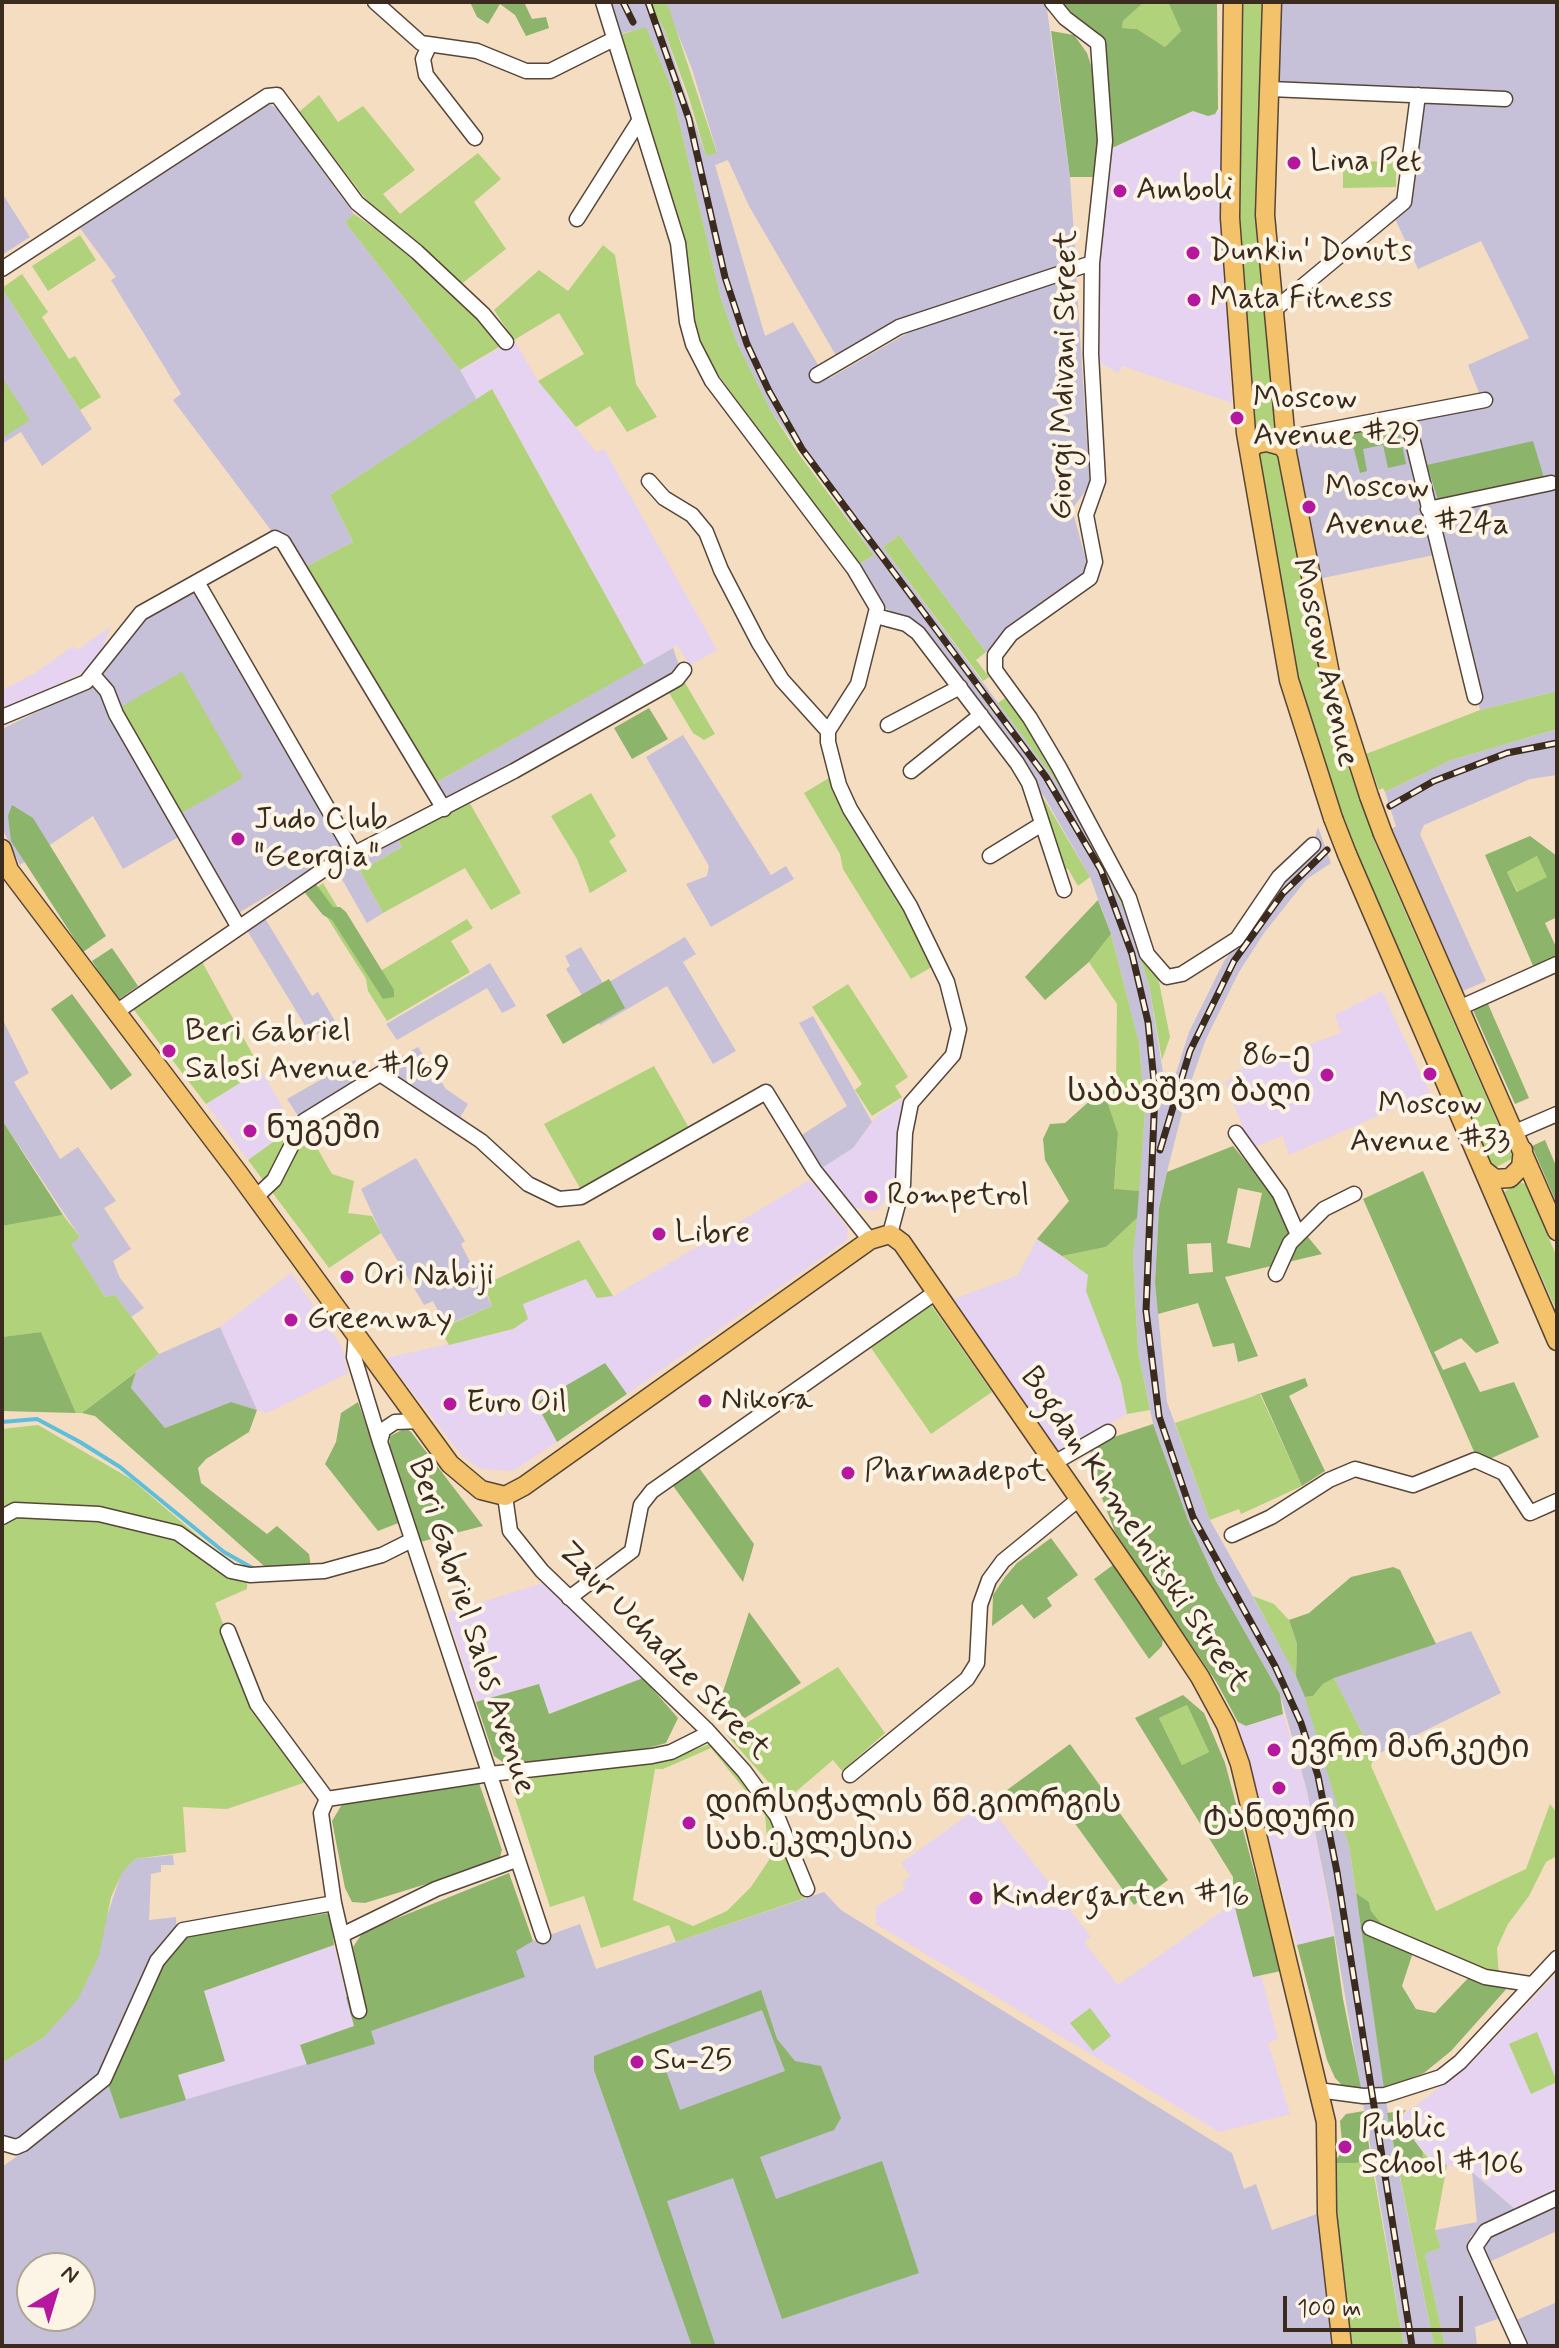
<!DOCTYPE html>
<meta charset="utf-8">
<style>
body{margin:0}
#map{position:relative;width:1559px;height:2348px;overflow:hidden;background:#f5ddc2;font-family:Mynerve,sans-serif}
canvas{display:block}
.frame{position:absolute;inset:0;border:4px solid #3b2a1e;pointer-events:none}
.north{position:absolute;left:16px;top:2252px;width:80px;height:80px;box-sizing:border-box;background:#fcf5e5;border:2px solid #afa495;border-radius:50%;rotate:38deg;font-size:22px;font-weight:700;line-height:32px;text-align:center;color:#3b2a1e}
.north::after{content:'';display:block;margin:auto;width:28px;height:36px;background:#b5179e;clip-path:polygon(50% 0,100% 100%,50% 72%,0 100%)}
.scale{position:absolute;left:1283px;top:2296px;width:180px;height:36px;box-sizing:border-box;border:4px solid #3b2a1e;border-top:0;padding-left:10px;font-size:24px;line-height:28px;white-space:nowrap;color:#3b2a1e;-webkit-text-stroke:6px #fcf5e5;paint-order:stroke}
</style>
<div id="map">
<canvas width="1559" height="2348"></canvas>
<div class="frame"></div>
<div class="north">N</div>
<div class="scale">100 m</div>
</div>
<script>
const ctx = document.querySelector('canvas').getContext('2d');
ctx.lineJoin = 'round';
function paint(path, color) {
  ctx.fillStyle = color;
  ctx.fill(path, 'evenodd');
}
function shape(rows) {
  const path = new Path2D();
  for (const r of rows) {
    path.moveTo(r[0], r[1]);
    for (let i = 2; i < r.length; i += 2) path.lineTo(r[i], r[i + 1]);
  }
  return path;
}
function stroke(path, color, width, dash) {
  ctx.strokeStyle = color;
  ctx.lineWidth = width;
  ctx.lineCap = dash ? 'butt' : 'round';
  ctx.setLineDash(dash || []);
  ctx.stroke(path);
}
function write(font, color, halo, rows, align = 'center') {
  ctx.font = font + ' Mynerve,"Noto Sans Georgian",sans-serif';
  ctx.lineWidth = 8;
  ctx.setLineDash([]);
  ctx.textBaseline = 'middle';
  ctx.strokeStyle = halo;
  ctx.fillStyle = color;
  for (const [text, x, y, turn = 0] of rows) {
    ctx.save();
    ctx.translate(x, y);
    ctx.rotate((+turn || 0) * Math.PI / 180);
    ctx.textAlign = isNaN(turn) ? turn : align;
    if (halo) ctx.strokeText(text, 0, 0);
    ctx.fillText(text, 0, 0);
    ctx.restore();
  }
}
paint(shape([
 [1222,108,1222,238,1232,403,1122,366,1118,373,1094,360,1099,236,1112,148,1194,111,1215,114],
 [514,340,538,381,596,452,604,449,717,650,690,665,677,645,644,665,493,390,477,400,460,370],
 [111,626,99,658,82,673,2,711,2,690,35,673,73,646,77,650],
 [1382,991,1430,1093,1289,1155,1283,1136,1251,1148,1225,1082,1234,1077,1232,1073,1341,1033,1335,1015],
 [261,1070,294,1127,248,1160,206,1104],
 [905,1097,899,1178,891,1195,875,1211,850,1207,820,1169,853,1148,878,1115],
 [810,1180,848,1228,847,1240,627,1394,604,1364,536,1403,557,1442,513,1471,481,1469,463,1457,386,1358,508,1331,513,1329,522,1304,586,1279,614,1296],
 [1037,1239,1089,1275,1121,1382,1127,1414,1057,1453,954,1299,1018,1275],
 [291,1273,342,1347,348,1373,267,1413,257,1410,220,1327],
 [543,1583,643,1678,548,1714,538,1684,476,1702,447,1613],
 [1283,1714,1307,1791,1334,1936,1297,1945,1238,1722,1247,1726],
 [986,1802,1091,1937,1084,1942,1118,1985,1235,1902,1246,1920,1278,2039,1268,2043,1290,2114,1219,2132,876,1924,876,1907,906,1888,902,1882,910,1876,901,1863],
 [334,1945,354,2027,300,2045,307,2065,186,2100,178,2075,225,2061,204,1991],
 [1557,1973,1557,2192,1516,2210,1472,2172,1432,2161,1402,2125,1401,2117,1471,2063]
]), '#e5d3f1');
paint(shape([
 [610,2,648,2,663,27,706,156,717,152,692,69,665,2,1046,2,1070,177,1076,264,902,321,838,359,749,206,728,160,715,165,765,336,793,322,824,375,830,378,911,331,1076,275,1090,485,1072,509,1089,571,990,653,986,652,899,535,883,547,1058,784,1090,836,1124,910,1149,985,1166,1091,1170,1092,1189,1032,1224,961,1314,840,1318,827,1331,863,1307,879,1264,933,1239,972,1206,1039,1187,1093,1167,1172,1159,1208,1155,1283,1167,1402,1210,1520,1290,1663,1313,1713,1349,1846,1391,2133,1434,2346,1404,2346,1331,1913,1307,1791,1280,1694,1216,1581,1188,1520,1153,1424,1138,1351,1133,1255,1145,1113,1139,1043,1111,934,1090,877,1045,798,912,623,885,608,858,565,874,555,771,411,737,343,721,299,671,87,646,28,619,34],
 [1278,2,1557,2,1557,691,1480,710,1444,553,1318,579,1291,447,1484,405,1468,365,1529,338,1481,241,1418,269,1388,203,1401,192,1413,97,1276,92],
 [269,104,278,109,354,214,345,222,460,370,477,400,330,495,353,542,305,567,273,533,173,400,181,394,111,280,116,277,80,228],
 [2,193,30,237,2,255],
 [2,288,92,429,42,466,21,432,2,444],
 [194,587,345,849,237,914,180,814,243,777,119,708,110,683,101,674,143,617],
 [673,648,681,671,446,802,435,783],
 [96,683,182,835,123,869,93,816,20,865,2,828,2,729],
 [1557,729,1557,775,1530,779,1424,825,1420,834,1486,981,1456,994,1388,831,1396,826,1385,792,1451,760],
 [683,735,771,875,786,866,794,879,711,927,686,884,707,876,709,866,646,757],
 [397,838,402,847,360,871,383,913,367,923,336,869],
 [263,915,312,996,318,992,336,1023,312,1037,245,927],
 [685,937,696,954,683,962,736,1051,713,1064,667,986,600,1025,566,969,570,966,565,956,581,947,604,985],
 [490,963,516,1006,502,1013,487,988,397,1040,386,1024],
 [813,1016,872,1122,853,1148,820,1169,800,1136,847,1106,799,1023],
 [2,1018,29,1073,14,1082,60,1159,78,1147,116,1201,104,1208,131,1249,113,1261,120,1278,144,1308,131,1317,115,1295,105,1297,70,1244,80,1237,2,1120],
 [418,1047,446,1089,468,1104,458,1121,379,1069],
 [355,1060,370,1075,300,1119,287,1099],
 [416,1158,465,1241,461,1244,492,1306,445,1326,433,1301,424,1305,381,1233,361,1189],
 [220,1327,257,1410,231,1402,165,1428,131,1388,136,1372,159,1354],
 [1471,1631,1501,1693,1374,1756,1334,1678],
 [173,1855,174,1865,161,1865,161,1872,151,1874,149,1920,176,1917,177,1941,120,2119,374,2044,370,2031,524,1977,515,1951,533,1941,580,1924,596,1969,824,1892,841,1910,1232,2153,1244,2189,1256,2184,1272,2230,1317,2214,1333,2346,2,2346,2,2167,35,2143,32,2128,17,2139,2,2138,2,2063,43,2038,105,1922,122,1871,135,1859],
 [32,2268,80,2268,80,2316,32,2316],
 [1472,2172,1516,2210,1483,2225,1471,2236,1470,2245,1503,2317,1475,2327,1477,2346,1445,2346,1425,2254,1441,2248,1435,2230,1477,2222],
 [1557,2203,1557,2231,1485,2264,1485,2237],
 [1557,2302,1557,2346,1523,2346,1512,2322]
]), '#c7c0d9');
paint(shape([
 [648,2,665,2,669,8,717,153,706,156,689,98,663,27],
 [1144,2,1168,2,1181,31,1165,47,1137,29,1122,28,1123,21],
 [1239,2,1264,2,1261,238,1275,428,1252,433,1238,269],
 [646,27,671,87,721,299,737,343,771,411,798,453,874,555,858,565,709,362,691,320,619,35],
 [319,95,338,122,363,106,415,170,383,194,400,214,478,153,501,179,474,202,506,249,460,285,409,235,371,206,299,112],
 [1396,161,1396,187,1343,188,1343,162],
 [354,214,414,255,475,314,499,347,460,370,345,222],
 [80,235,96,260,48,291,32,266],
 [603,245,615,255,636,384,657,417,627,432,610,406,576,427,538,381,584,354,559,313,514,340,494,310,539,270,568,291],
 [22,274,48,312,42,317,69,359,75,356,101,397,80,410,2,288],
 [2,377,30,420,2,438],
 [492,389,644,665,435,783,305,567,353,542,330,495],
 [1274,449,1279,455,1359,794,1375,843,1513,1158,1493,1169,1337,811,1296,679,1257,450],
 [899,535,986,652,976,660,989,677,983,681,883,547],
 [182,672,243,778,180,814,119,708],
 [684,681,715,734,704,740,693,733,668,691],
 [1557,691,1557,729,1451,760,1385,792,1383,788,1379,790,1366,754,1480,710],
 [1005,698,1016,705,1126,894,1150,965,1158,977,1170,1037,1162,1060,1149,985,1124,910,1090,836,1058,784,998,703],
 [1031,777,1090,877,1078,886,1068,869,1061,868],
 [829,778,835,796,908,911,935,965,911,979,843,869,840,854,804,793],
 [591,793,616,836,609,841,627,871,590,893,577,859,551,816],
 [468,800,521,893,491,910,465,868,383,913,360,871,402,847,397,838],
 [1537,856,1548,877,1518,892,1507,872],
 [323,883,377,973,467,919,473,928,451,941,470,972,387,1021,368,991,366,979,311,892],
 [1111,934,1139,1043,1145,1113,1139,1191,1114,1190,1118,1133,1103,1089,1116,1082,1117,1004,1089,962],
 [200,958,261,1070,206,1104,131,1006],
 [848,984,908,1077,895,1086,902,1097,872,1116,855,1090,862,1084,812,1007],
 [654,1066,689,1128,581,1190,544,1124],
 [294,1127,300,1143,313,1141,332,1174,354,1181,348,1213,372,1216,381,1233,329,1268,248,1160],
 [1520,1182,1525,1184,1557,1257,1557,1312,1504,1192],
 [63,1215,80,1237,71,1244,105,1297,115,1295,159,1354,82,1413,76,1413,41,1332,2,1337,2,1226],
 [1137,1218,1133,1255,1138,1351,1150,1410,1127,1414,1121,1382,1086,1291,1088,1275,1062,1256,1106,1247],
 [579,1240,613,1296,597,1298,586,1279,523,1304,528,1319,513,1329,449,1345,440,1329,492,1306,484,1285],
 [929,1302,992,1392,931,1434,869,1345],
 [1260,1394,1302,1486,1241,1514,1239,1509,1210,1520,1175,1423],
 [38,1425,131,1479,218,1553,248,1572,247,1589,215,1603,257,1712,306,1782,227,1809,183,1807,186,1852,135,1859,123,1871,111,1897,99,1956,78,1999,43,2038,2,2063,2,1429],
 [1253,1596,1274,1604,1289,1620,1297,1644,1296,1676],
 [838,1667,885,1733,842,1771,833,1760,785,1801,727,1735],
 [1334,1678,1374,1756,1371,1766,1436,1911,1526,1869,1550,1804,1557,1813,1557,1856,1546,1862,1529,1896,1508,1924,1497,1948,1499,1977,1398,1935,1381,1923,1371,1911,1369,1902,1356,1893,1349,1846,1305,1697,1313,1696,1323,1684],
 [1187,1705,1209,1752,1182,1765,1159,1718],
 [713,1743,774,1819,805,1898,676,1942,669,1925,601,1948,584,1896,550,1907,512,1789,523,1779,539,1774,660,1761],
 [711,1748,765,1815,769,1860,751,1887,727,1911,693,1926,633,1900,655,1769,663,1769],
 [1090,2008,1111,2036,1093,2051,1070,2023],
 [1537,2032,1557,2082,1531,2094,1509,2044],
 [1423,2152,1432,2161,1447,2165,1435,2230,1441,2248,1425,2254,1445,2346,1434,2346,1398,2166,1408,2172,1420,2169],
 [1370,2153,1404,2346,1351,2346,1344,2306,1333,2163,1356,2163]
]), '#b0d27a');
paint(shape([
 [470,2,524,2,532,19,546,17,549,28,526,36,515,15,500,4,488,24,477,17],
 [1060,2,1144,2,1123,21,1122,28,1137,29,1165,47,1181,31,1168,2,1217,2,1218,109,1215,114,1208,116,1193,111,1112,148,1102,41],
 [1051,31,1074,35,1087,53,1101,96,1100,146,1093,177,1070,177],
 [1398,425,1406,464,1388,468,1383,445,1363,449,1367,471,1360,473,1350,433],
 [1533,441,1545,481,1438,500,1427,465],
 [649,708,668,739,632,759,614,728],
 [12,805,33,818,106,936,83,952,11,841,8,816],
 [1530,836,1557,856,1557,917,1545,923,1557,949,1557,959,1534,968,1485,855],
 [1537,856,1547,877,1517,892,1507,872],
 [315,883,333,907,340,907,346,912,394,990,394,997,383,999,332,920,323,915,301,888],
 [1098,900,1111,934,1089,962,1045,1000,1025,977],
 [112,948,138,986,118,1000,92,961],
 [609,979,625,1008,563,1044,546,1015],
 [72,994,132,1075,111,1090,51,1009],
 [1488,1004,1529,1098,1515,1104,1473,1010],
 [1103,1089,1118,1133,1114,1189,1139,1191,1137,1218,1106,1247,1062,1256,1037,1239,1069,1201,1045,1160,1043,1139,1050,1124,1065,1123],
 [2,1120,63,1215,2,1226],
 [1545,1140,1557,1168,1557,1204,1532,1146],
 [1233,1146,1322,1254,1225,1277,1258,1356,1238,1362,1234,1343,1213,1347,1198,1303,1158,1314,1155,1283,1159,1208,1167,1172],
 [1238,1188,1262,1193,1250,1248,1227,1243],
 [1211,1243,1213,1272,1189,1274,1187,1244],
 [1423,1171,1499,1343,1476,1353,1461,1338,1434,1352,1443,1370,1465,1362,1480,1392,1514,1382,1539,1437,1485,1461,1476,1456,1363,1199],
 [41,1332,76,1413,2,1411,2,1337],
 [605,1363,627,1394,557,1442,536,1403],
 [136,1372,131,1388,165,1428,231,1402,257,1410,249,1432,206,1459,198,1468,201,1483,267,1534,277,1526,309,1554,311,1567,298,1571,264,1566,95,1416,82,1413],
 [1305,1378,1308,1386,1289,1396,1325,1471,1302,1486,1261,1394,1253,1396],
 [358,1402,401,1522,378,1531,325,1464,336,1442,341,1413],
 [1153,1424,1188,1520,1216,1581,1280,1694,1283,1714,1246,1726,1238,1722,1217,1683,1115,1532,1087,1459,1096,1443],
 [406,1428,411,1432,483,1526,420,1542,389,1449,390,1436],
 [697,1465,754,1544,743,1582,671,1483],
 [1051,1538,1078,1575,1047,1598,1052,1606,1034,1619,1022,1604,992,1626,993,1595,1005,1577,1017,1563],
 [1113,1565,1163,1638,1162,1646,1149,1659,1094,1579],
 [1393,1567,1400,1570,1436,1644,1334,1678,1323,1684,1313,1696,1305,1697,1296,1676,1297,1644,1289,1620,1309,1613,1351,1577],
 [749,1612,801,1683,745,1718,739,1714,729,1721,717,1710],
 [643,1678,678,1718,666,1743,648,1748,507,1765,494,1756,476,1702,539,1684,549,1714],
 [1183,1695,1204,1713,1225,1763,1281,1971,1253,1977,1233,1900,1233,1877,1135,1718],
 [1187,1705,1209,1752,1182,1765,1159,1718],
 [1070,1744,1168,1880,1134,1905,1050,1789,1021,1809,1007,1790],
 [479,1783,502,1850,500,1857,494,1863,365,1903,352,1902,345,1888,332,1821,341,1806,349,1801],
 [509,1873,533,1941,516,1951,525,1977,371,2031,375,2044,307,2065,300,2045,354,2026,346,1997,361,1992,353,1947,363,1932],
 [1356,1893,1369,1902,1371,1911,1381,1923,1416,1943,1402,1986,1416,2009,1435,2013,1471,1975,1509,1986,1451,2051,1424,2073,1384,2089],
 [330,1913,334,1945,204,1991,225,2061,178,2075,186,2100,120,2119,108,2084,162,1963,177,1941,189,1934],
 [1334,1936,1343,1999,1362,2093,1344,2087,1335,2078,1327,2060,1297,1945],
 [761,1990,777,2039,795,2061,821,2066,841,2118,834,2130,760,2157,776,2199,882,2161,919,2273,782,2319,733,2178,667,2201,715,2344,692,2346,594,2070,594,2056],
 [762,2010,785,2071,680,2110,658,2048],
 [1406,2110,1401,2117,1402,2124,1423,2152,1421,2168,1408,2172,1398,2166,1387,2113],
 [1364,2111,1370,2153,1357,2163,1333,2163,1343,2151,1340,2121,1346,2114]
]), '#8cb46a');
stroke(shape([
 [2,1422,37,1419,80,1442,120,1467,224,1552,256,1570]
]), '#5ebfdc', 4);
const minor = shape([
 [375,2,421,43,477,51,526,71,550,71,614,39],
 [603,2,678,243,687,322,693,344,712,381,854,569,877,608,858,684,828,731,828,742,839,785,850,809,910,906,947,982,959,1029,953,1055,911,1103,905,1133,903,1185,890,1234],
 [1052,2,1065,18,1098,43,1105,141,1092,263,1091,354,1098,481,1086,515,1095,562,1090,578,1011,634,995,655,995,670,1030,718,1059,767,1129,898,1147,954,1167,977,1182,974,1237,939,1279,877,1313,845],
 [429,46,423,59,426,75,475,138],
 [1270,89,1505,99],
 [577,219,639,121],
 [2,269,267,96,277,95,357,203,417,252,483,314,506,342],
 [1274,310,1404,202,1418,95],
 [817,375,899,327,1092,263],
 [1407,417,1475,697],
 [1286,438,1485,400],
 [649,481,664,498,692,515,706,532,721,570,759,643,782,680,828,731],
 [1428,509,1551,483],
 [197,582,354,854],
 [876,616,906,624,918,633,1017,763,1029,783,1064,890],
 [93,675,107,691,116,714,238,926],
 [2,717,86,682,141,613,275,538,283,542,444,809],
 [888,725,960,687],
 [911,771,981,715],
 [990,856,1042,824],
 [1459,1008,1557,964],
 [116,1012,323,870,514,771,677,679,684,670],
 [1515,1132,1557,1114],
 [1236,1133,1280,1194,1298,1235],
 [256,1197,274,1180,304,1121,380,1074,481,1141,528,1184,559,1199,581,1197,766,1092,814,1170,870,1240],
 [1276,1274,1290,1243,1324,1209,1354,1194],
 [356,1333,354,1357,380,1442,543,1936],
 [380,1442,383,1430,395,1422,420,1421],
 [1054,1463,1108,1432],
 [505,1496,510,1531,542,1571,706,1729,744,1771,777,1816,807,1889],
 [2,1517,15,1510,99,1514,178,1533,231,1571,250,1575,324,1571,382,1555,412,1540],
 [1232,1535,1271,1517,1329,1480,1355,1469,1413,1485,1475,1460,1504,1473,1530,1513,1557,1501],
 [569,1598,632,1551,641,1505,652,1491,936,1292],
 [228,1631,257,1704,327,1799],
 [850,1775,967,1679,977,1663,980,1605,989,1580,1003,1561,1079,1499],
 [327,1799,490,1774,652,1756,671,1752,709,1733],
 [327,1799,321,1813,334,1903,359,2011],
 [1370,1928,1485,1977,1530,1984],
 [342,1935,436,1889,516,1860],
 [1318,2090,1363,2096,1385,2095,1441,2077,1460,2062,1557,1958],
 [2,2143,16,2147,23,2144,104,2079,157,1961,183,1930,334,1903],
 [1520,2346,1475,2247,1486,2231,1557,2198]
]);
const major = shape([
 [1233,2,1230,218,1246,433,1289,680,1333,818],
 [1272,2,1265,215,1287,453,1330,674,1369,796],
 [1249,451,1256,444,1267,442,1282,446,1287,453],
 [1383,834,1557,1231],
 [2,849,9,870,239,1174,450,1464,481,1490,505,1496,524,1486,870,1240,890,1234,902,1243,1145,1594,1200,1677,1226,1725,1240,1764,1326,2122,1327,2213,1342,2346],
 [1347,854,1557,1341],
 [1485,1171,1495,1179,1510,1178,1521,1167,1523,1150]
]);
stroke(minor, '#574537', 17);
stroke(major, '#574537', 21);
stroke(minor, '#fff', 14);
stroke(major, '#f3c26a', 18);
const rail = shape([
 [623,2,633,22],
 [648,2,689,119,725,277,747,344,769,391,802,449,1046,777,1101,870,1132,954,1148,1022,1155,1091,1146,1311,1159,1416,1193,1517,1275,1666,1301,1723,1318,1776,1337,1872,1412,2346],
 [1390,806,1434,781,1507,753,1557,743],
 [1160,1150,1190,1051,1234,961,1283,893,1327,850]
]);
stroke(rail, '#3b2a1e', 7);
stroke(rail, '#fcf5e5', 4, [12]);
const majorBridge = shape([
 [1369,796,1383,834],
 [1333,818,1347,854]
]);
stroke(majorBridge, '#574537', 21, []);
stroke(majorBridge, '#f3c26a', 18);
for (const [x, y, r, color] of [
 [1294,163,8,"#b5179e"],
 [1120,191,8,"#b5179e"],
 [1193,253,8,"#b5179e"],
 [1194,300,8,"#b5179e"],
 [1237,418,8,"#b5179e"],
 [1309,507,8,"#b5179e"],
 [238,839,8,"#b5179e"],
 [169,1051,8,"#b5179e"],
 [1430,1074,8,"#b5179e"],
 [1327,1075,8,"#b5179e"],
 [250,1131,8,"#b5179e"],
 [871,1197,8,"#b5179e"],
 [659,1234,8,"#b5179e"],
 [347,1277,8,"#b5179e"],
 [291,1320,8,"#b5179e"],
 [705,1401,8,"#b5179e"],
 [450,1404,8,"#b5179e"],
 [848,1473,8,"#b5179e"],
 [1274,1750,8,"#b5179e"],
 [1279,1788,8,"#b5179e"],
 [689,1823,8,"#b5179e"],
 [976,1898,8,"#b5179e"],
 [637,2062,8,"#b5179e"],
 [1345,2147,8,"#b5179e"]
]) {
  const dot = new Path2D();
  dot.arc(x, y, r, 0, 2 * Math.PI);
  ctx.fillStyle = color;
  ctx.fill(dot);
  stroke(dot, '#fcf5e5', 3);
}
write('32px', '#3b2a1e', '#fcf5e5', [
 ["Lina Pet",1310,163],
 ["Amboli",1136,191],
 ["Dunkin' Donuts",1209,253],
 ["Mata Fitness",1210,300],
 ["Moscow",1253,400],
 ["Avenue #29",1253,437],
 ["Moscow",1325,489],
 ["Avenue #24a",1325,526],
 ["Judo Club",254,821],
 ["\"Georgia\"",254,858],
 ["Beri Gabriel",185,1033],
 ["Salosi Avenue #169",185,1070],
 ["86-ე",1311,1057,"right"],
 ["საბავშვო ბაღი",1311,1094,"right"],
 ["Moscow",1430,1106,"center"],
 ["Avenue #33",1430,1143,"center"],
 ["ნუგეში",266,1131],
 ["Rompetrol",887,1197],
 ["Libre",675,1234],
 ["Ori Nabiji",363,1277],
 ["Greenway",307,1320],
 ["Nikora",721,1401],
 ["Euro Oil",466,1404],
 ["Pharmadepot",864,1473],
 ["ევრო მარკეტი",1290,1750],
 ["დირსიჭალის წმ.გიორგის",705,1805],
 ["სახ.ეკლესია",705,1842],
 ["ტანდური",1279,1820,"center"],
 ["Kindergarten #16",992,1898],
 ["Su-25",653,2062],
 ["Public",1361,2129],
 ["School #106",1361,2166]
], 'left');
write('32px', '#3b2a1e', '#fcf5e5', [
 ["Giorgi Mdivani Street",1066,375,-89],
 ["Moscow Avenue",1323,663,77],
 ["Bogdan Khmelnitski Street",1133,1530,56],
 ["Beri Gabriel Salos Avenue",470,1627,72],
 ["Zaur Uchadze Street",663,1652,46]
]);
</script>
